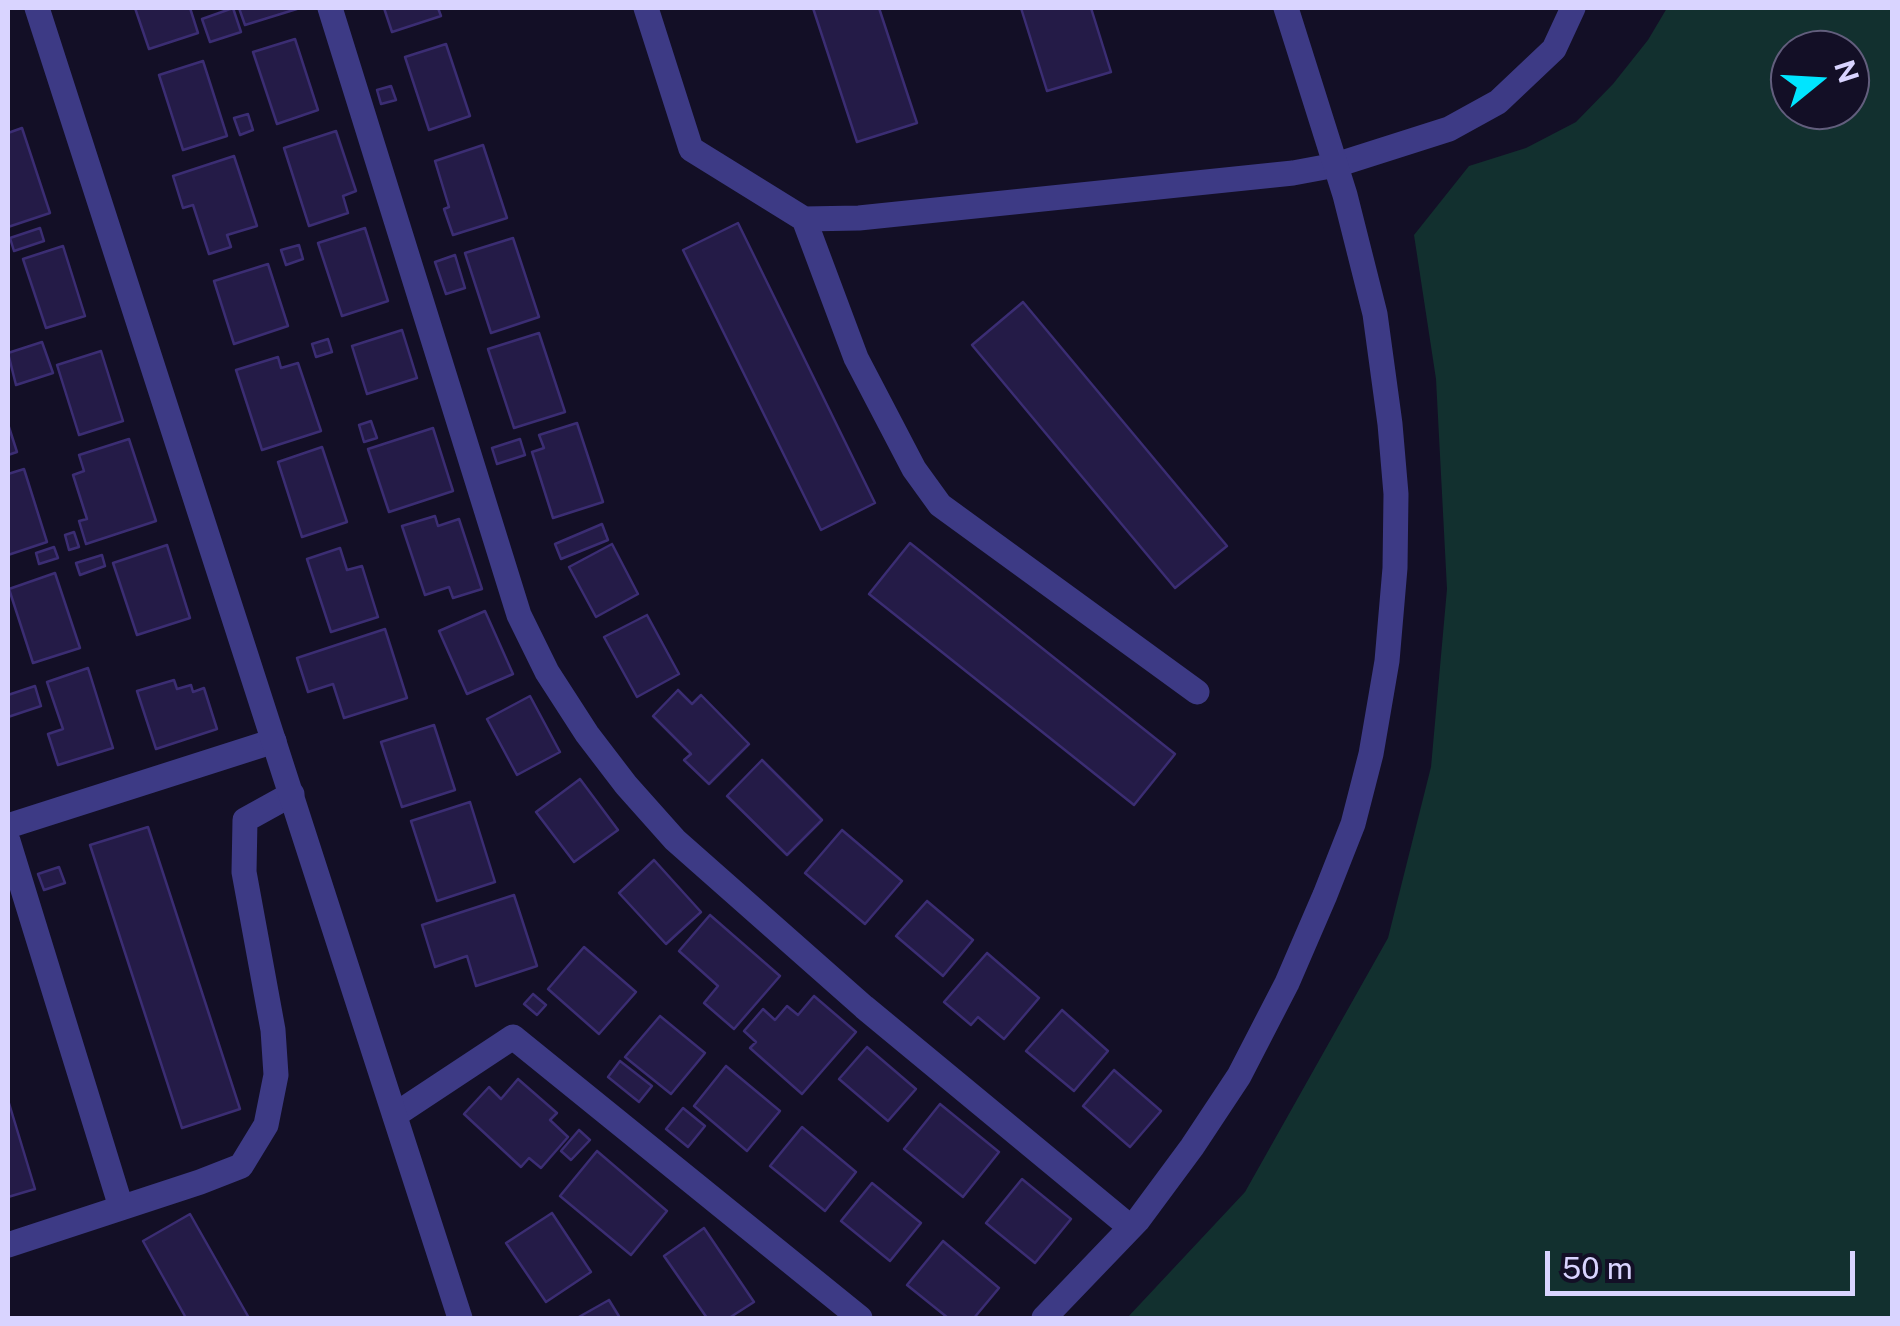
<!DOCTYPE html>
<style>
body{margin:0}
#map{position:relative;width:1900px;height:1326px;overflow:hidden;background:#130f26;font-family:"Public Sans",sans-serif}
canvas{display:block}
.frame{position:absolute;inset:0;border:10px solid #d9d4ff;pointer-events:none}
.north{position:absolute;left:1770px;top:30px;width:100px;height:100px;box-sizing:border-box;background:#130f26;border:2px solid #625e7d;border-radius:50%;rotate:72deg;font-size:28px;font-weight:700;line-height:40px;text-align:center;color:#d9d4ff}
.north::after{content:'';display:block;margin:auto;width:35px;height:45px;background:#00e5ff;clip-path:polygon(50% 0,100% 100%,50% 72%,0 100%)}
.scale{position:absolute;left:1545px;top:1251px;width:310px;height:45px;box-sizing:border-box;border:5px solid #d9d4ff;border-top:0;padding-left:12px;font-size:30px;line-height:35px;white-space:nowrap;color:#d9d4ff;-webkit-text-stroke:8px #130f26;paint-order:stroke}
</style>
<div id="map">
<canvas width="1900" height="1326"></canvas>
<div class="frame"></div>
<div class="north">N</div>
<div class="scale">50 m</div>
</div>
<script>
const ctx = document.querySelector('canvas').getContext('2d');
ctx.lineJoin = 'round';
function paint(path, color) {
  ctx.fillStyle = color;
  ctx.fill(path, 'evenodd');
}
function shape(rows) {
  const path = new Path2D();
  for (const r of rows) {
    path.moveTo(r[0], r[1]);
    for (let i = 2; i < r.length; i += 2) path.lineTo(r[i], r[i + 1]);
  }
  return path;
}
function stroke(path, color, width, dash) {
  ctx.strokeStyle = color;
  ctx.lineWidth = width;
  ctx.lineCap = dash ? 'butt' : 'round';
  ctx.setLineDash(dash || []);
  ctx.stroke(path);
}
paint(shape([
 [1667,8,1892,8,1892,1318,1127,1318,1245,1192,1388,938,1431,767,1447,589,1436,379,1414,235,1469,166,1526,148,1576,122,1613,84,1648,40],
 [1790,50,1850,50,1850,110,1790,110]
]), '#12302f');
const building = shape([
 [135,8,190,8,198,33,149,49,135,8],
 [233,8,241,32,210,42,202,19,233,8],
 [239,8,300,8,245,25,239,8],
 [384,8,438,8,441,16,392,32,384,8],
 [813,8,879,8,917,123,857,142,813,8],
 [1021,8,1091,8,1111,72,1047,91,1021,8],
 [295,39,318,110,277,124,253,52,295,39],
 [446,44,470,116,429,130,405,57,446,44],
 [203,61,227,136,183,150,159,75,203,61],
 [391,86,396,100,381,104,377,90,391,86],
 [248,114,253,130,240,135,234,118,248,114],
 [22,128,50,213,8,227,8,133,22,128],
 [336,131,356,191,343,196,348,213,309,226,284,148,336,131],
 [483,145,507,218,453,235,444,209,449,207,435,161,483,145],
 [234,156,257,226,227,235,231,247,209,254,193,205,183,208,173,176,234,156],
 [738,223,875,503,821,530,683,250,738,223],
 [40,228,44,241,14,251,10,238,40,228],
 [365,228,388,301,342,316,318,243,365,228],
 [513,238,539,317,491,333,465,253,513,238],
 [299,245,303,259,286,265,281,250,299,245],
 [63,246,85,316,46,328,23,259,63,246],
 [455,255,465,288,446,294,435,262,455,255],
 [268,264,288,326,234,344,214,281,268,264],
 [1023,302,1227,546,1175,588,972,345,1023,302],
 [402,330,417,378,367,394,352,346,402,330],
 [539,333,565,412,514,428,488,349,539,333],
 [328,339,332,352,316,357,312,344,328,339],
 [42,342,53,373,16,385,8,353,42,342],
 [101,351,123,421,79,435,57,365,101,351],
 [278,357,281,368,298,363,321,431,262,450,236,370,278,357],
 [371,421,377,438,364,442,359,425,371,421],
 [577,423,603,502,553,518,532,452,544,448,539,435,577,423],
 [8,424,17,452,8,455,8,424],
 [433,428,453,491,389,512,368,449,433,428],
 [129,439,156,521,86,544,79,521,87,519,73,475,84,471,79,455,129,439],
 [520,439,525,455,497,464,492,448,520,439],
 [322,447,347,522,302,537,278,462,322,447],
 [24,469,47,542,8,555,8,474,24,469],
 [435,516,438,526,459,519,482,589,453,598,449,587,425,595,402,526,435,516],
 [602,524,608,540,561,559,555,544,602,524],
 [74,532,79,547,69,550,65,535,74,532],
 [910,543,1175,754,1134,805,869,594,910,543],
 [612,544,638,594,596,617,569,567,612,544],
 [167,545,190,618,137,635,113,563,167,545],
 [54,547,58,558,39,564,36,553,54,547],
 [340,548,347,570,362,566,378,617,331,632,307,559,340,548],
 [102,555,105,566,80,575,76,563,102,555],
 [55,573,80,648,33,663,9,589,55,573],
 [485,611,513,674,467,694,439,631,485,611],
 [647,615,679,674,637,697,604,637,647,615],
 [385,629,407,698,344,718,333,684,308,692,297,658,385,629],
 [88,668,113,748,58,765,48,734,63,729,47,682,88,668],
 [174,680,177,689,191,685,193,692,204,688,217,729,156,749,137,691,174,680],
 [35,686,41,706,8,717,8,695,35,686],
 [678,690,692,704,701,695,749,744,709,784,684,760,691,754,653,716,678,690],
 [530,696,560,752,517,775,487,719,530,696],
 [434,725,455,790,402,807,381,742,434,725],
 [762,760,822,820,787,855,727,796,762,760],
 [580,779,618,830,574,862,536,812,580,779],
 [470,802,495,882,437,901,411,821,470,802],
 [148,827,240,1109,182,1128,90,845,148,827],
 [842,830,902,881,865,924,805,873,842,830],
 [654,860,701,912,666,944,619,893,654,860],
 [59,867,65,883,44,890,38,874,59,867],
 [514,895,537,966,476,986,467,956,435,967,422,925,514,895],
 [927,901,973,940,943,976,896,936,927,901],
 [710,915,780,976,734,1029,704,1003,718,986,679,951,710,915],
 [584,947,636,992,599,1034,548,989,584,947],
 [987,953,1039,998,1004,1039,978,1017,971,1025,944,1002,987,953],
 [533,994,546,1005,537,1015,524,1004,533,994],
 [814,996,856,1032,802,1094,750,1048,756,1042,744,1031,763,1009,775,1020,787,1006,798,1015,814,996],
 [1062,1010,1108,1051,1074,1091,1026,1051,1062,1010],
 [660,1016,705,1053,671,1094,625,1057,660,1016],
 [867,1047,916,1089,888,1121,839,1079,867,1047],
 [620,1061,652,1086,639,1102,608,1077,620,1061],
 [726,1066,780,1111,747,1151,694,1106,726,1066],
 [1114,1070,1161,1111,1130,1147,1083,1106,1114,1070],
 [518,1079,557,1113,550,1120,568,1137,541,1168,529,1158,521,1167,464,1114,489,1087,501,1099,518,1079],
 [8,1100,35,1189,8,1197,8,1100],
 [940,1104,999,1152,963,1197,904,1149,940,1104],
 [683,1108,705,1126,688,1147,666,1129,683,1108],
 [802,1127,856,1172,825,1211,770,1166,802,1127],
 [579,1130,590,1140,571,1160,561,1151,579,1130],
 [597,1151,667,1211,631,1255,560,1196,597,1151],
 [1022,1179,1071,1219,1035,1263,986,1223,1022,1179],
 [872,1183,921,1223,890,1261,841,1221,872,1183],
 [552,1213,591,1272,546,1302,506,1243,552,1213],
 [190,1214,249,1318,186,1318,143,1241,190,1214],
 [704,1228,754,1302,729,1318,707,1318,664,1256,704,1228],
 [943,1241,999,1288,974,1318,948,1318,907,1285,943,1241],
 [609,1300,620,1318,577,1318,609,1300]
]);
paint(building, '#241b47');
stroke(building, '#3b2d73', 2.5);
stroke(shape([
 [330,8,519,615,547,672,587,734,626,785,675,840,864,1007,1130,1227],
 [646,8,691,149,804,219,859,218,1293,173,1336,165,1449,129,1498,102,1554,49,1573,8],
 [804,219,856,358,914,469,940,505,1197,692],
 [8,826,274,741],
 [8,841,121,1207],
 [395,1115,513,1037,860,1318],
 [8,1245,200,1182,241,1166,266,1125,276,1075,273,1030,244,872,245,820,292,794]
]), '#3d3a85', 25);
stroke(shape([
 [37,8,460,1318],
 [1044,1318,1138,1220,1192,1147,1239,1076,1287,983,1325,895,1353,824,1371,754,1387,661,1395,568,1396,494,1390,424,1375,314,1345,195,1286,8]
]), '#3d3a85', 25);
</script>
